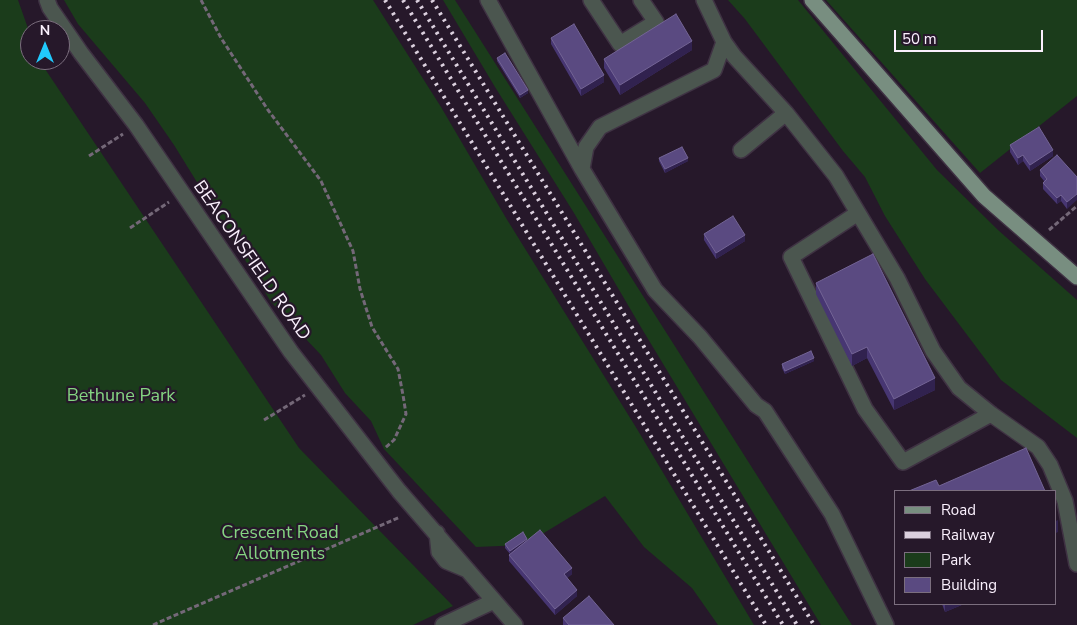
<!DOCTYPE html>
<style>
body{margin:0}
#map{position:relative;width:1077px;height:625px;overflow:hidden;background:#26182a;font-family:"Nunito Sans",sans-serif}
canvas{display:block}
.legend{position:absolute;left:894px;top:490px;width:162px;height:115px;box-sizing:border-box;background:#26182a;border:1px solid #7b6e7e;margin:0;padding:6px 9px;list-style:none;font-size:15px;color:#faf0fd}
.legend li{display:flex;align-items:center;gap:10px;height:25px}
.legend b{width:25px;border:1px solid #7b6e7e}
.north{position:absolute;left:20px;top:20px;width:50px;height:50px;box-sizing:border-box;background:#26182a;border:1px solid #7b6e7e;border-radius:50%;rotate:0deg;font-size:14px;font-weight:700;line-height:20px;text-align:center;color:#faf0fd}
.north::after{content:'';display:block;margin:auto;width:18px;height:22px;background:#21c9fd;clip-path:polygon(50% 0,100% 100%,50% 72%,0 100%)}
.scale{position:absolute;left:894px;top:30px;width:149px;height:22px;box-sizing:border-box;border:2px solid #faf0fd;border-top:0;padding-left:6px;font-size:15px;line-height:18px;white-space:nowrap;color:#faf0fd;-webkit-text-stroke:4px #26182a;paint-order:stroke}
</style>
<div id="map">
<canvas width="1077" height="625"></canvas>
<ul class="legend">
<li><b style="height:6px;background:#788e80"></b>Road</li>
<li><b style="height:6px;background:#dbd0de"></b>Railway</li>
<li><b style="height:14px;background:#1b3c1b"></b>Park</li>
<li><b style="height:14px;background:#5a4a81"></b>Building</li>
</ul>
<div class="north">N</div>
<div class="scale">50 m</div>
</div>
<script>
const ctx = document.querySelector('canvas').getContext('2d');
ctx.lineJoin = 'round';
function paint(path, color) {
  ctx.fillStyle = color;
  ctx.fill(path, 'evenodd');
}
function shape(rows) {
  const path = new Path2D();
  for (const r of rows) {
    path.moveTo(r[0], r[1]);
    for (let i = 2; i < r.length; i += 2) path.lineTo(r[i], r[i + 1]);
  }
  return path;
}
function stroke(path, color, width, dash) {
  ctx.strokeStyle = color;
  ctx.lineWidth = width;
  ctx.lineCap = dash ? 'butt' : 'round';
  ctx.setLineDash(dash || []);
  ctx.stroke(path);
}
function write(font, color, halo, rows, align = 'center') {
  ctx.font = font + ' "Nunito Sans",sans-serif';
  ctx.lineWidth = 4.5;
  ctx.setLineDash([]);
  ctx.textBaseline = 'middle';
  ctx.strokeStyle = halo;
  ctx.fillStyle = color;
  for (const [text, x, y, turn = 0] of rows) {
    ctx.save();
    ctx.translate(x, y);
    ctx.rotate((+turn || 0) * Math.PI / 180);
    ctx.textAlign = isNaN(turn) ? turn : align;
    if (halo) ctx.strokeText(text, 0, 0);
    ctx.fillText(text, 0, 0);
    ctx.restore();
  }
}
paint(shape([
 [0,0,18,0,30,34,30,60,39,60,299,448,453,606,413,625,0,625],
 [64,0,373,0,441,107,506,218,637,429,754,625,718,625,692,588,644,547,605,496,524,545,476,547,384,449,371,421,345,393,321,355,271,302,174,145,145,103,78,24],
 [443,0,455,0,852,625,821,625,642,329,574,213,495,87],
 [728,0,798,0,937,170,998,230,1077,300,1077,438,1001,380,925,279,885,216,865,177,843,151,745,19],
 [826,0,1077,0,1077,96,980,173]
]), '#1b3c1b');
const minor = shape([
 [47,0,50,8,81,53,136,125,291,352,399,491,515,625],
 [488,0,582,169,655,290,700,337,756,405,765,411,832,514,886,625],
 [591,0,620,44,656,22,641,0],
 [704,0,724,42,734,56,786,113,741,150],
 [786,113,836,176,897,278,933,351,959,388,991,414,1038,447,1050,465,1065,501,1077,564],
 [582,169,586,147,600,127,714,70,724,42],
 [858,213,791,257,865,409,903,462,991,414],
 [437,533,439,552,446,561,465,569],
 [443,625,494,601]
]);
const major = shape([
 [812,0,984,196,1077,277]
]);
stroke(minor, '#3f3243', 18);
stroke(major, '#3f3243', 18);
stroke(shape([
 [201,0,221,38,268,110,321,181,353,251,360,289,372,327,398,369,403,395,406,414,394,440,385,448],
 [89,156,123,134],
 [130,228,169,202],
 [1049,230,1077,206],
 [264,420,305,395],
 [153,625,400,517]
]), '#746878', 3, [5, 2.5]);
stroke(minor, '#4b564f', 15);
stroke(major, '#788e80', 15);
stroke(shape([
 [385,0,766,625],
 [403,0,783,625],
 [417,0,797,625],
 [432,0,814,625]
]), '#dbd0de', 4, [2.5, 5]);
paint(shape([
 [551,38,604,82,581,96,551,44],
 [692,50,620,95,604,68,604,59],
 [497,58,528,93,520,98,497,61],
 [1010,145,1053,156,1030,171,1023,161,1018,165,1010,152],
 [659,158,688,161,665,173,659,161],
 [1040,170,1077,177,1067,209,1061,201,1057,204,1043,189,1043,183,1044,181,1040,176],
 [704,234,745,241,716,259,704,240],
 [816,283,935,390,894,410,867,358,852,366,816,294],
 [814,361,785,374,782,368,782,364],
 [527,540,572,574,567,578,577,596,555,615,509,561,509,555,515,551,510,554,505,548,505,544],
 [942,604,964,604,945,612],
 [563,618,614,625,563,625]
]), '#473672');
paint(shape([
 [692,41,692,50,620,95,620,85],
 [604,75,604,82,581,96,581,89],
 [528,90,528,93,520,98,520,95],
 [1053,150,1053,156,1030,171,1030,165],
 [1023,155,1023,161,1018,165,1018,158],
 [688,158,688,161,665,173,665,169],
 [1077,194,1077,200,1067,209,1067,202],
 [1061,195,1061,201,1057,204,1057,198],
 [745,235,745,241,716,259,716,253],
 [867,347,867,358,852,366,852,354],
 [814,358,814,361,785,374,785,371],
 [935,378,935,390,894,410,894,399],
 [1058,520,1058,532,1056,533,1056,521],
 [527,539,527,542,510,554,510,551],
 [572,568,572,574,564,581,564,574],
 [577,590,577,596,555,615,555,609],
 [945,604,964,604,945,612]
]), '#31224f');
const building = shape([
 [676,14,692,41,620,85,604,59,676,14],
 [574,24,604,75,581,89,551,38,574,24],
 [505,53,528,90,520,95,497,58,505,53],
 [1039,127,1053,150,1030,165,1023,155,1018,158,1010,145,1039,127],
 [682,147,688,158,665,169,659,158,682,147],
 [1057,155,1077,177,1077,194,1067,202,1061,195,1057,198,1043,183,1047,179,1040,170,1057,155],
 [733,216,745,235,716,253,704,234,733,216],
 [873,254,935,378,894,399,867,347,852,354,816,283,873,254],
 [811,351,814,358,785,371,782,364,811,351],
 [1026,448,1045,491,909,491,936,480,939,486,1026,448],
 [540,530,572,568,564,574,577,590,555,609,509,555,540,530],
 [523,532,527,539,510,551,505,544,523,532],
 [589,596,614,625,569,625,563,618,589,596]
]);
paint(building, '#5a4a81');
stroke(building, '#736495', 1);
write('18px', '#faf0fd', '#26182a', [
 ["BEACONSFIELD ROAD",251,261,55]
]);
write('18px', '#85d582', '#26182a', [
 ["Bethune Park",121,397],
 ["Crescent Road",280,534],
 ["Allotments",280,555]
]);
</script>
